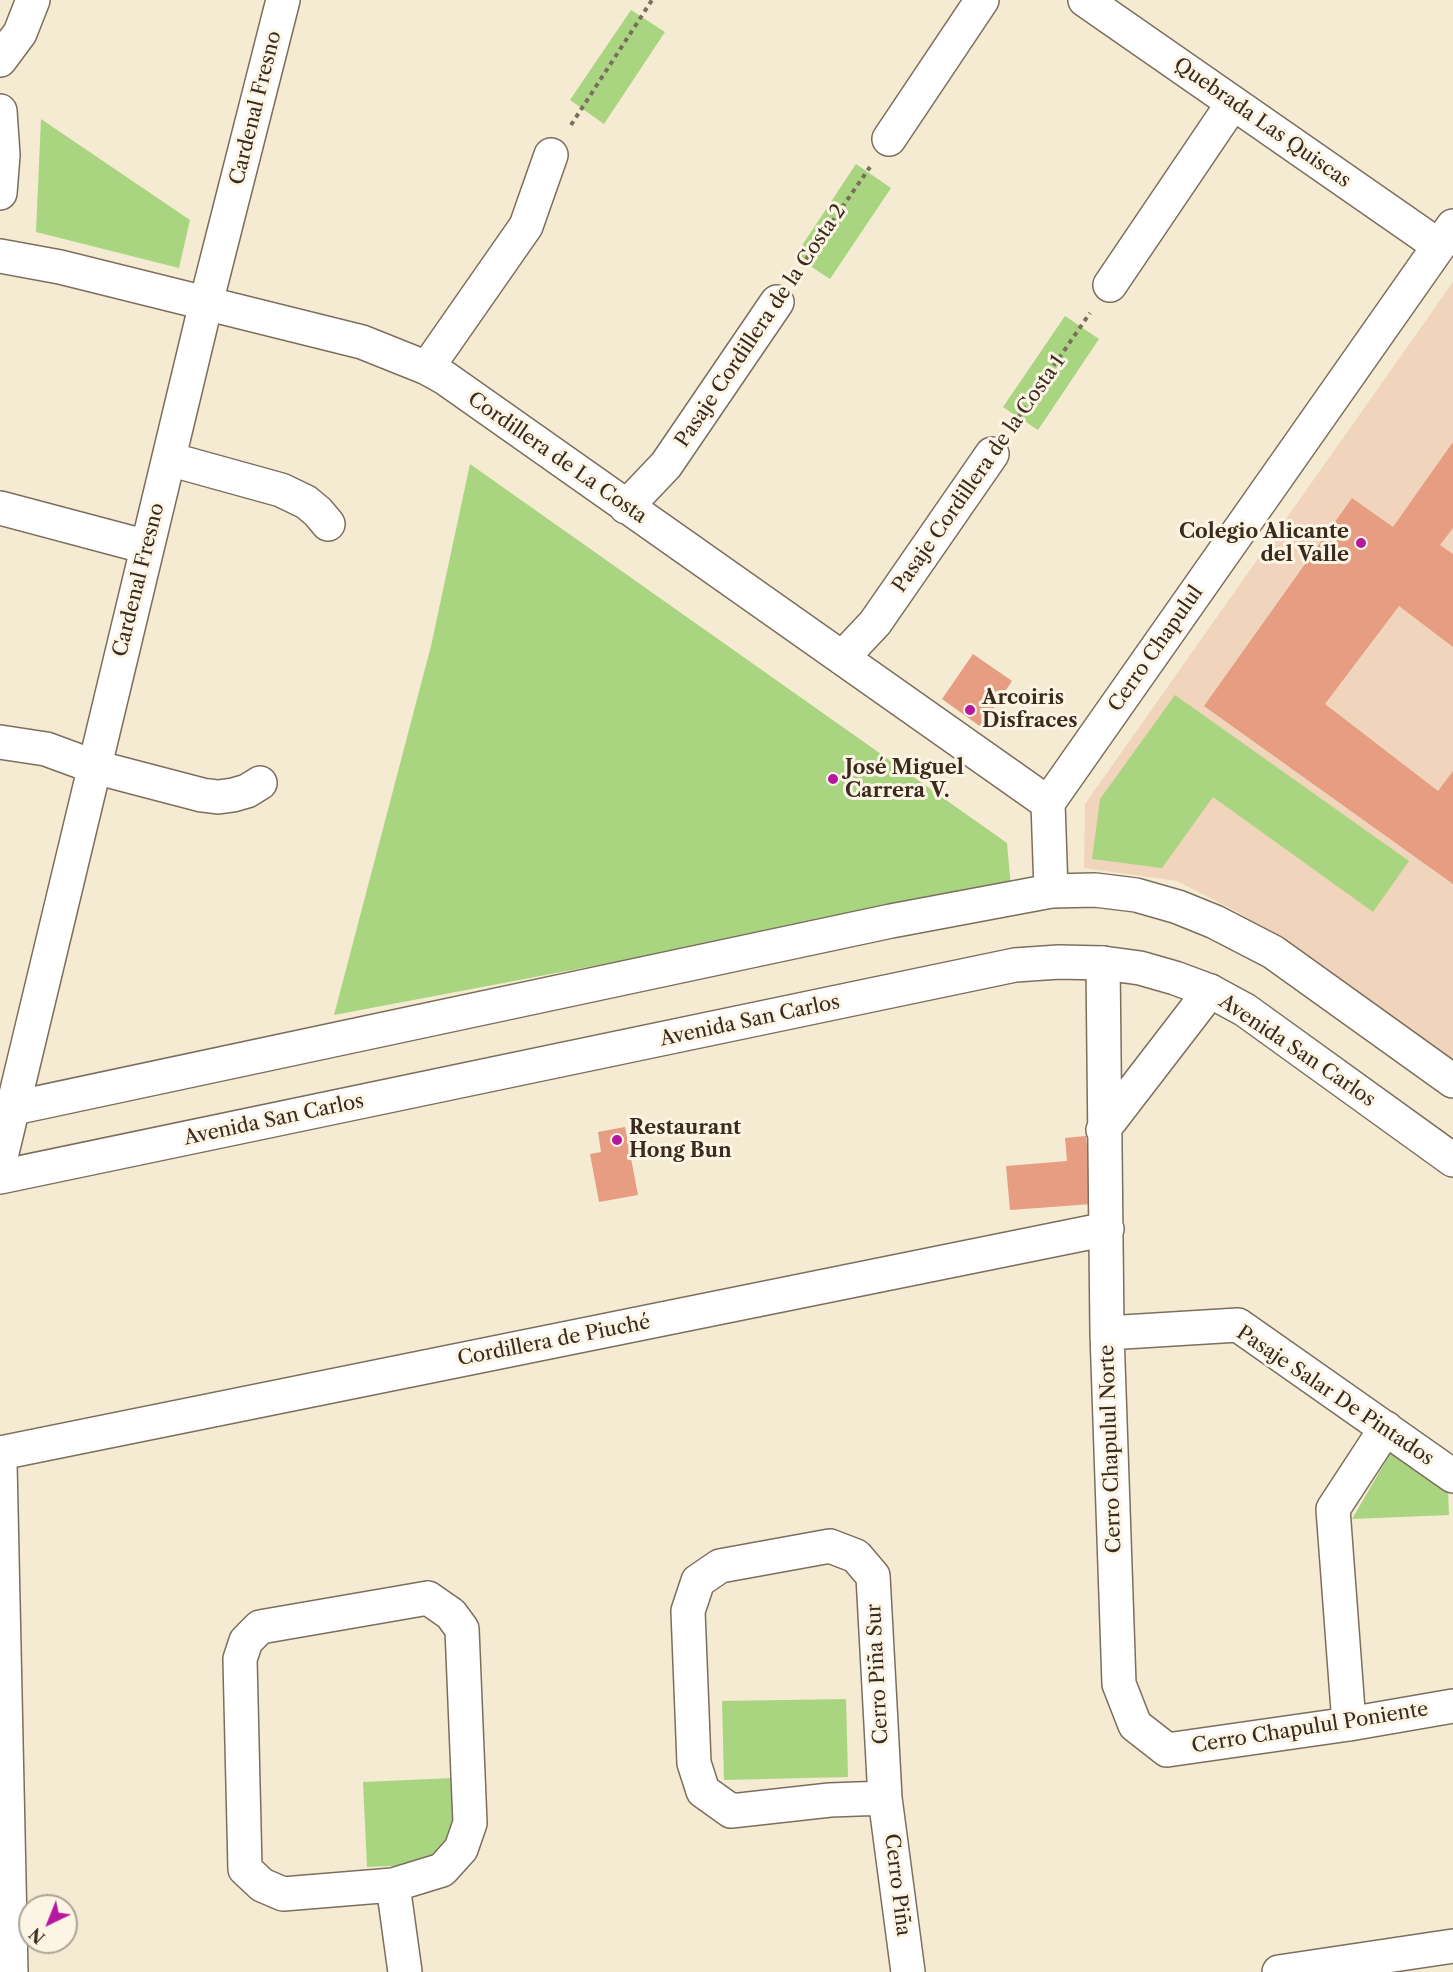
<!DOCTYPE html>
<meta charset="utf-8">
<style>
body{margin:0}
#map{position:relative;width:1453px;height:1972px;overflow:hidden;background:#f4ebd2;font-family:"Libre Caslon Text",serif}
canvas{display:block}
.north{position:absolute;left:18px;top:1894px;width:60px;height:60px;box-sizing:border-box;background:#fcf5e5;border:2px solid #afa495;border-radius:50%;rotate:223deg;font-size:16px;font-weight:700;line-height:24px;text-align:center;color:#3b2a1e}
.north::after{content:'';display:block;margin:auto;width:21px;height:27px;background:#b5179e;clip-path:polygon(50% 0,100% 100%,50% 72%,0 100%)}
</style>
<div id="map">
<canvas width="1453" height="1972"></canvas>
<div class="north">N</div>
</div>
<script>
const ctx = document.querySelector('canvas').getContext('2d');
ctx.lineJoin = 'round';
function paint(path, color) {
  ctx.fillStyle = color;
  ctx.fill(path, 'evenodd');
}
function shape(rows) {
  const path = new Path2D();
  for (const r of rows) {
    path.moveTo(r[0], r[1]);
    for (let i = 2; i < r.length; i += 2) path.lineTo(r[i], r[i + 1]);
  }
  return path;
}
function stroke(path, color, width, dash) {
  ctx.strokeStyle = color;
  ctx.lineWidth = width;
  ctx.lineCap = dash ? 'butt' : 'round';
  ctx.setLineDash(dash || []);
  ctx.stroke(path);
}
function write(font, color, halo, rows, align = 'center') {
  ctx.font = font + ' "Libre Caslon Text",serif';
  ctx.lineWidth = 6;
  ctx.setLineDash([]);
  ctx.textBaseline = 'middle';
  ctx.strokeStyle = halo;
  ctx.fillStyle = color;
  for (const [text, x, y, turn = 0] of rows) {
    ctx.save();
    ctx.translate(x, y);
    ctx.rotate((+turn || 0) * Math.PI / 180);
    ctx.textAlign = isNaN(turn) ? turn : align;
    if (halo) ctx.strokeText(text, 0, 0);
    ctx.fillText(text, 0, 0);
    ctx.restore();
  }
}
paint(shape([
 [1453,282,1453,1061,1241,914,1177,881,1084,868,1085,804]
]), '#f0d5bc');
paint(shape([
 [631,10,665,32,604,124,570,100],
 [41,119,190,220,179,268,36,232],
 [856,164,891,188,830,279,795,256],
 [1065,316,1099,339,1038,430,1003,407],
 [470,464,1007,843,1011,887,334,1015,431,646],
 [1175,695,1409,861,1373,912,1213,797,1162,868,1092,859,1100,799],
 [1394,1447,1448,1488,1449,1515,1352,1519],
 [846,1699,848,1777,724,1780,722,1701],
 [453,1778,456,1863,367,1867,363,1782]
]), '#a9d581');
paint(shape([
 [1453,442,1453,528,1440,545,1453,554,1453,647,1399,606,1325,704,1438,791,1453,771,1453,884,1204,706,1352,498,1393,527],
 [973,654,1012,681,981,727,942,699],
 [625,1127,638,1195,599,1202,590,1154,601,1152,598,1132],
 [1086,1136,1092,1204,1010,1210,1006,1166,1067,1161,1065,1138]
]), '#e69d82');
const street = shape([
 [1085,0,1439,246],
 [0,60,20,33,33,0],
 [0,111,3,155,0,193],
 [889,139,982,0],
 [0,256,60,267,362,342,427,368,445,378,1048,803],
 [1110,285,1233,103],
 [427,368,526,226,551,155],
 [169,459,281,490,306,502,318,512,328,524],
 [626,507,666,465,777,302],
 [0,508,147,547],
 [842,658,875,623,992,454],
 [0,742,46,749,95,767,202,795,218,797,233,795,247,791,260,783],
 [1051,891,1048,803,1453,226],
 [1103,963,1107,1333,1119,1684,1135,1725,1167,1750,1349,1724,1453,1706],
 [1103,1130,1210,991],
 [0,1161,206,303,283,0],
 [1107,1333,1238,1325,1453,1476],
 [0,1453,1107,1229],
 [0,1463,11,1972],
 [428,1598,451,1614,462,1629,470,1823,461,1849,442,1870,393,1885,283,1894,262,1885,245,1869,240,1659,246,1641,260,1627,428,1598],
 [1349,1724,1333,1509,1386,1428],
 [885,1798,830,1800,731,1811,703,1791,694,1763,688,1611,698,1581,720,1566,830,1546,856,1556,873,1576,885,1798,908,1972],
 [393,1885,405,1972],
 [1279,1972,1453,1946]
]);
const secondary = shape([
 [0,1111,891,921,1051,891,1095,890,1136,895,1178,907,1215,922,1273,952,1453,1081],
 [0,1177,1015,965,1059,962,1103,963,1140,968,1175,978,1210,991,1245,1010,1453,1160]
]);
stroke(street, '#7c6e5d', 36);
stroke(secondary, '#7c6e5d', 36);
stroke(shape([
 [571,125,652,0],
 [796,274,870,167],
 [1013,425,1090,313]
]), '#7c6e5d', 4, [4.5, 4.5]);
stroke(street, '#fff', 33);
stroke(secondary, '#fff', 33);
for (const [x, y, r, color] of [
 [1361,543,6,"#b5179e"],
 [970,710,6,"#b5179e"],
 [833,779,6,"#b5179e"],
 [617,1140,6,"#b5179e"]
]) {
  const dot = new Path2D();
  dot.arc(x, y, r, 0, 2 * Math.PI);
  ctx.fillStyle = color;
  ctx.fill(dot);
  stroke(dot, '#fcf5e5', 2);
}
write('20px', '#3b2a1e', '#fcf5e5', [
 ["Cardenal Fresno",256,108,-76],
 ["Quebrada Las Quiscas",1262,123,35],
 ["Pasaje Cordillera de la Costa 2",761,326,-56],
 ["Cordillera de La Costa",557,458,35],
 ["Pasaje Cordillera de la Costa 1",979,474,-55],
 ["Cardenal Fresno",139,580,-76],
 ["Cerro Chapulul",1156,649,-55],
 ["Avenida San Carlos",750,1021,-12],
 ["Avenida San Carlos",1297,1051,34],
 ["Avenida San Carlos",274,1120,-12],
 ["Cordillera de Piuché",554,1341,-11],
 ["Pasaje Salar De Pintados",1335,1396,34],
 ["Cerro Chapulul Norte",1111,1449,-92],
 ["Cerro Piña Sur",878,1674,-93],
 ["Cerro Chapulul Poniente",1310,1728,-9],
 ["Cerro Piña",897,1885,83]
]);
write('bold 20px', '#3b2a1e', '#fcf5e5', [
 ["Colegio Alicante",1349,532,"right"],
 ["del Valle",1349,555,"right"],
 ["Arcoiris",982,698],
 ["Disfraces",982,721],
 ["José Miguel",845,768],
 ["Carrera V.",845,791],
 ["Restaurant",629,1128],
 ["Hong Bun",629,1151]
], 'left');
</script>
